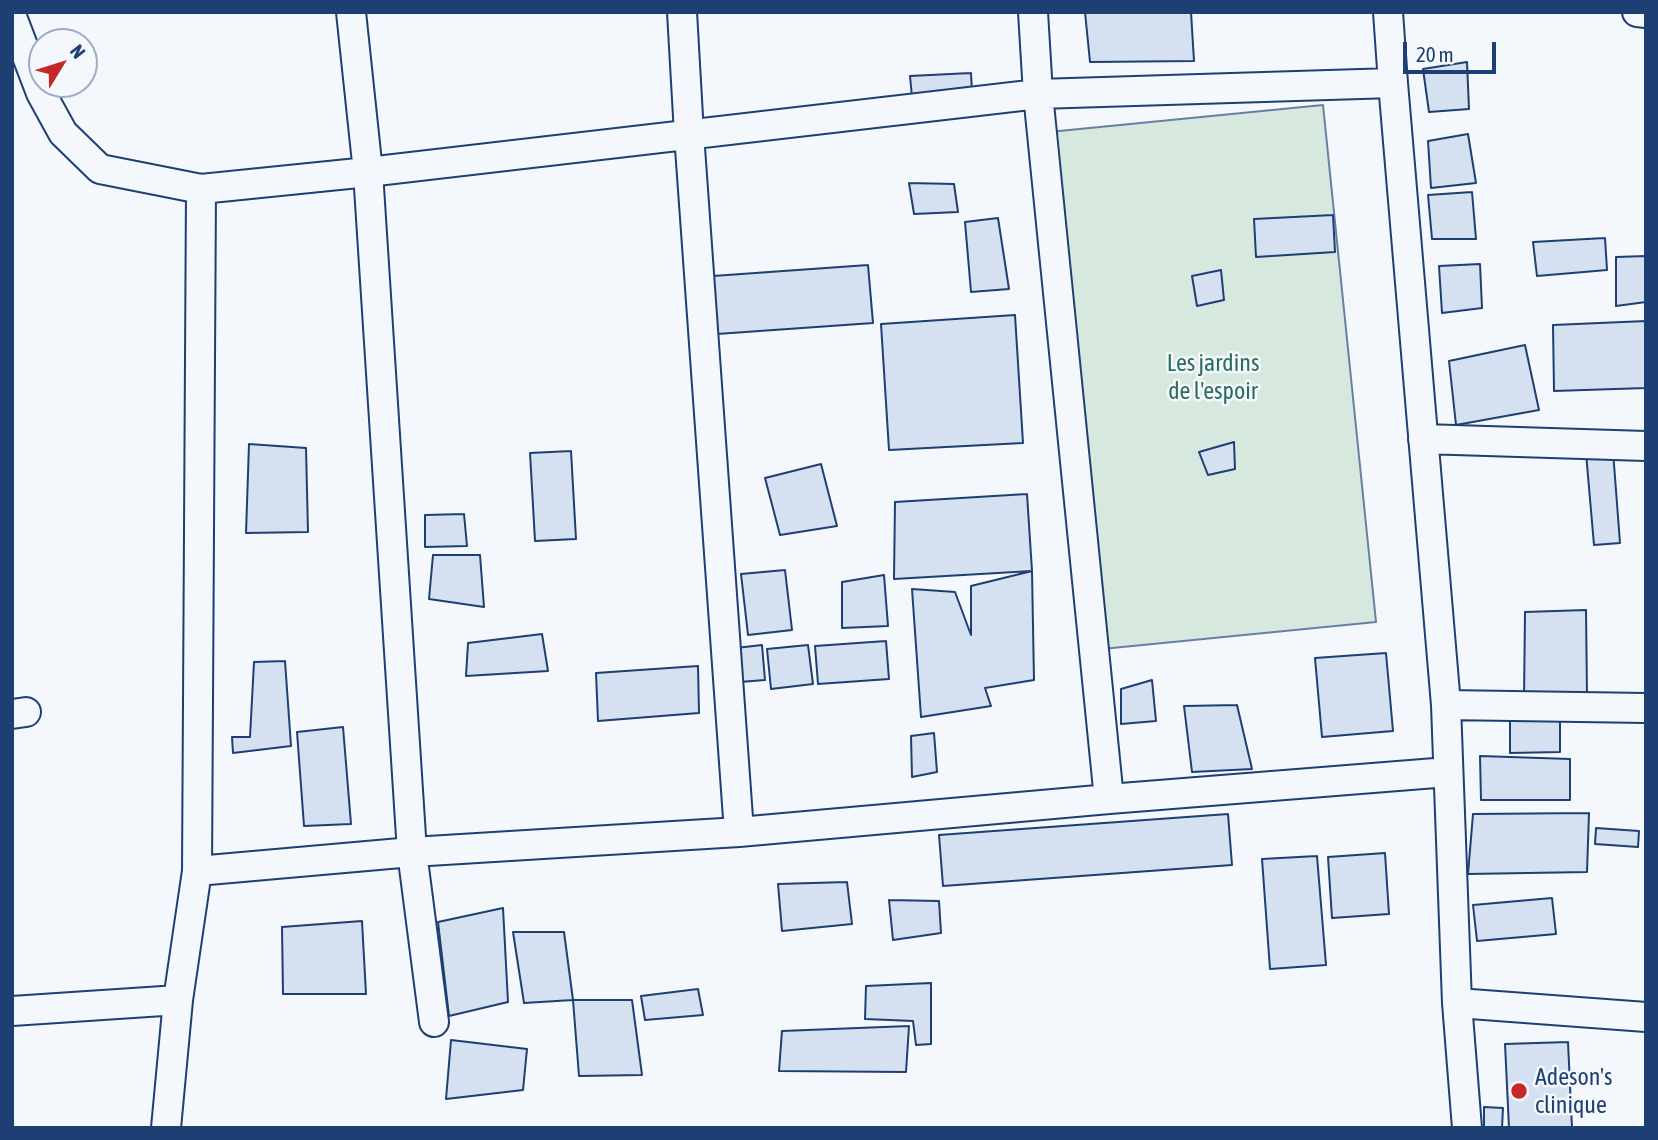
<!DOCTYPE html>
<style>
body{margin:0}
#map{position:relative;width:1658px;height:1140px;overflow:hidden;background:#f4f7fb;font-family:"Asap Condensed",sans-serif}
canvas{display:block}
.frame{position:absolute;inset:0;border:14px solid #1d3f73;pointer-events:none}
.north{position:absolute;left:28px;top:28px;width:70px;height:70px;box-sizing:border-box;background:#f4f7fb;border:2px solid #9eadc5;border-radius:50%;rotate:52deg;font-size:19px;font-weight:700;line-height:28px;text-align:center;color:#1d3f73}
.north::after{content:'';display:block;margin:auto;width:24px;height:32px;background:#c62828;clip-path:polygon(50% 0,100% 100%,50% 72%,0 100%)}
.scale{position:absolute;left:1403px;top:42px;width:93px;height:32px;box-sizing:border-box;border:4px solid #1d3f73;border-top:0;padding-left:9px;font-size:21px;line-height:24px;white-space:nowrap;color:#1d3f73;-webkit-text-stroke:5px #f4f7fb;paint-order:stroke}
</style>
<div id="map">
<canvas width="1658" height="1140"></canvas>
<div class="frame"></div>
<div class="north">N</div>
<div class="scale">20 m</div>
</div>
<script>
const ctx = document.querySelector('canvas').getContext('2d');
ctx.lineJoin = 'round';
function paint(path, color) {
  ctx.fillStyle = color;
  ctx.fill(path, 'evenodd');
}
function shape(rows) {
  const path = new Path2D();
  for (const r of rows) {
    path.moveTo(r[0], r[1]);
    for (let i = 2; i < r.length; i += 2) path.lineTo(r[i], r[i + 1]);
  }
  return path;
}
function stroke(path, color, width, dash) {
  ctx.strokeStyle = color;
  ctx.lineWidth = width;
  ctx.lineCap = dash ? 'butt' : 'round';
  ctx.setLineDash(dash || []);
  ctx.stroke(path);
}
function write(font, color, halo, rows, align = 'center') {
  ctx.font = font + ' "Asap Condensed",sans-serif';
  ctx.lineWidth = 5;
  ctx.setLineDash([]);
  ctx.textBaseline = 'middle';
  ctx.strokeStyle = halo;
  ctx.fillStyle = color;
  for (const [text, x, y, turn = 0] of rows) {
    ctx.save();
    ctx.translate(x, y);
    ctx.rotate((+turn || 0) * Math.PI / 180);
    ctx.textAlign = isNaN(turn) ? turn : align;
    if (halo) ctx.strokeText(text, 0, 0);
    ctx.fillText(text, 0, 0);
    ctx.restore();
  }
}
const green = shape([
 [1323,105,1376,622,1102,649,1049,132,1323,105]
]);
paint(green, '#d7e8df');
stroke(green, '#687fa3', 2);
const building = shape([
 [1085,12,1191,12,1194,61,1090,62,1085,12],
 [1467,62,1469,109,1429,112,1423,69,1467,62],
 [971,73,972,92,912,97,910,76,971,73],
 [1468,134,1476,183,1431,188,1428,141,1468,134],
 [909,183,954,184,958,212,914,214,909,183],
 [1472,192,1476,239,1432,239,1428,195,1472,192],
 [1333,215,1335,252,1256,257,1254,219,1333,215],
 [998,218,1009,289,971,292,965,222,998,218],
 [1605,238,1607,270,1537,276,1533,242,1605,238],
 [1646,256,1646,302,1616,306,1616,257,1646,256],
 [1480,264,1482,308,1442,313,1439,266,1480,264],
 [868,265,873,323,717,334,713,276,868,265],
 [1221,270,1224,300,1197,306,1192,276,1221,270],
 [1015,315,1023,443,889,450,881,324,1015,315],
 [1646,321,1646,388,1554,391,1553,325,1646,321],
 [1525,345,1539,410,1456,425,1449,361,1525,345],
 [1234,442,1235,469,1208,475,1199,452,1234,442],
 [249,444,306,448,308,532,246,533,249,444],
 [571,451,576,539,535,541,530,453,571,451],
 [1613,451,1620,543,1594,545,1586,453,1613,451],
 [821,464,837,526,780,535,765,478,821,464],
 [1027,494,1032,571,894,579,895,502,1027,494],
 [464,514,467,546,425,547,425,515,464,514],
 [433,555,480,555,484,607,429,599,433,555],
 [785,570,792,630,748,635,741,574,785,570],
 [1032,571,1034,680,985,688,991,706,921,717,912,589,955,592,971,635,971,586,1032,571],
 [884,575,888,626,842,628,842,582,884,575],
 [1586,610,1587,695,1524,699,1525,612,1586,610],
 [542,634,548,671,466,676,468,643,542,634],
 [886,641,889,679,818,684,815,646,886,641],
 [762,645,765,680,740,682,736,648,762,645],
 [808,645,813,684,771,689,767,649,808,645],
 [1386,653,1393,731,1322,737,1315,658,1386,653],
 [285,661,291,746,233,753,232,737,250,737,254,662,285,661],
 [698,666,699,713,598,721,596,673,698,666],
 [1152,680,1156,721,1121,724,1121,689,1152,680],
 [1237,705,1252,769,1192,772,1184,706,1237,705],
 [1510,715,1560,715,1560,752,1510,753,1510,715],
 [343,727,351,824,304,826,297,732,343,727],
 [934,733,937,772,912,777,911,736,934,733],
 [1480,756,1570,759,1570,800,1481,800,1480,756],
 [1589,813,1587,872,1468,874,1473,814,1589,813],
 [1228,814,1232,865,943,886,939,835,1228,814],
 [1596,828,1639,831,1638,847,1595,844,1596,828],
 [1385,853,1389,914,1332,918,1328,857,1385,853],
 [1317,856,1326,965,1270,969,1262,859,1317,856],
 [847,882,852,924,782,931,778,884,847,882],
 [1552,898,1556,934,1477,941,1473,905,1552,898],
 [889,900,939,901,941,933,893,940,889,900],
 [503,908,508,1002,449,1016,438,922,503,908],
 [362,921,366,994,283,994,282,927,362,921],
 [513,932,564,932,573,1000,524,1003,513,932],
 [931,983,931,1044,916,1045,913,1021,865,1019,866,986,931,983],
 [698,989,703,1015,645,1020,641,996,698,989],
 [573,1000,632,1000,642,1075,579,1076,573,1000],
 [909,1026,906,1072,779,1071,782,1031,909,1026],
 [451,1040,527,1049,523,1090,446,1099,451,1040],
 [1568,1042,1572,1128,1509,1128,1505,1044,1568,1042],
 [1484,1107,1503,1108,1502,1128,1484,1128,1484,1107]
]);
paint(building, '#d5e0f0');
stroke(building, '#1d3f73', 2);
const street = shape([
 [351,12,368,172,412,852,434,1022],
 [682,12,689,134,739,832],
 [1033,12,1038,94,1109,799],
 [1388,12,1393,83,1446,705,1457,1003,1467,1128],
 [1637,12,1646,13],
 [12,17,41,93,63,133,100,169,201,189,197,871,178,1000,166,1128],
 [201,189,368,172,1038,94,1393,83],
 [1423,439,1646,446],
 [1446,705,1646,708],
 [12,714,26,712],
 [197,871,412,852,739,832,1109,799,1448,772],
 [1457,1003,1646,1017],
 [12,1011,178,1000]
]);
stroke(street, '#1d3f73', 32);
stroke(street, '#f4f7fb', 28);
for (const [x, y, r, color] of [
 [1519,1091,9,"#c62828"]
]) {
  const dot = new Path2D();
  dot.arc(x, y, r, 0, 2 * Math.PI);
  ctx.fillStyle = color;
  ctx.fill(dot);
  stroke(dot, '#f4f7fb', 2.5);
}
write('24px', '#2c6c60', '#f4f7fb', [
 ["Les jardins",1213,363],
 ["de l'espoir",1213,391]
]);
write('24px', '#1d3f73', '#f4f7fb', [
 ["Adeson's",1535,1077],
 ["clinique",1535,1105]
], 'left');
</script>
